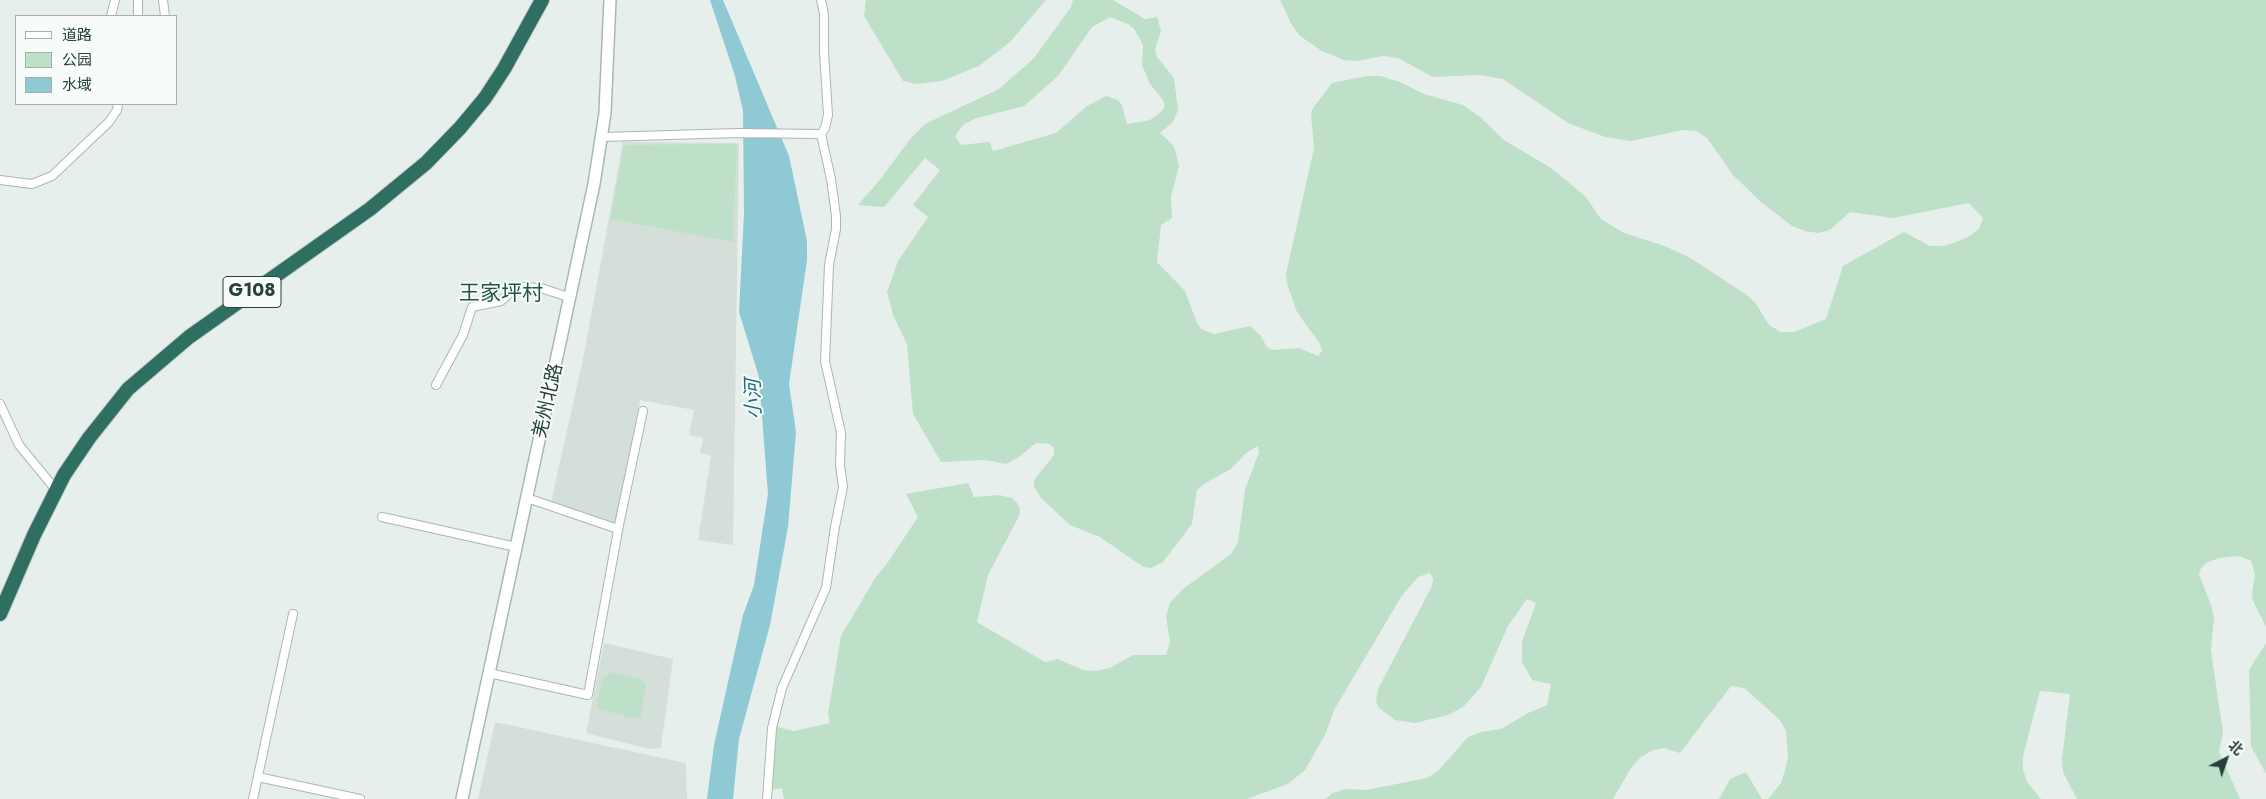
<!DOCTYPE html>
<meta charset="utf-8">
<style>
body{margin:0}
#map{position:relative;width:2266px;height:799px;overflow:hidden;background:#e6efeb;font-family:Jost,"Noto Sans SC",sans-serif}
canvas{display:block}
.legend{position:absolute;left:15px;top:15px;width:162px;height:90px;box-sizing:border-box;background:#f7fbf9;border:1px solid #a3b1ad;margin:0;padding:6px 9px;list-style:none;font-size:15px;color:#24423a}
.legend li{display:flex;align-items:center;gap:10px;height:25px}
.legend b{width:25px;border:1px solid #a3b1ad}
.north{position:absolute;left:2201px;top:734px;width:50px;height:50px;-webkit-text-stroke:4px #f7fbf9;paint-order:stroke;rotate:41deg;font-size:14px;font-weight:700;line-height:20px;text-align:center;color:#24423a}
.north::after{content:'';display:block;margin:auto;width:18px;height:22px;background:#24423a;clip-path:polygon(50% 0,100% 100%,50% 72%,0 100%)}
</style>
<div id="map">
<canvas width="2266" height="799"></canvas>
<ul class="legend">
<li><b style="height:6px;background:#fff"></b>道路</li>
<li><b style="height:14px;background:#bfe0c8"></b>公园</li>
<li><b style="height:14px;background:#8ec9d4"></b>水域</li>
</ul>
<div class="north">北</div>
</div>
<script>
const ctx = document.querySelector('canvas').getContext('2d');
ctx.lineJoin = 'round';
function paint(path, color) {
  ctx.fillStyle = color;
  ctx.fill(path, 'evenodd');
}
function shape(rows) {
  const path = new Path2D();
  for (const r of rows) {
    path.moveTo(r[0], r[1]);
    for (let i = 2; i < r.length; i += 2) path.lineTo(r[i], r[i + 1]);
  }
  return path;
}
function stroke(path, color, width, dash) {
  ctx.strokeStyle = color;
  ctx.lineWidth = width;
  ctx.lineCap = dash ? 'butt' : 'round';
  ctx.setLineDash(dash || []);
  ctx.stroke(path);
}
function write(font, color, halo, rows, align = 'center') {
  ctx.font = font + ' Jost,"Noto Sans SC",sans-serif';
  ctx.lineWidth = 4;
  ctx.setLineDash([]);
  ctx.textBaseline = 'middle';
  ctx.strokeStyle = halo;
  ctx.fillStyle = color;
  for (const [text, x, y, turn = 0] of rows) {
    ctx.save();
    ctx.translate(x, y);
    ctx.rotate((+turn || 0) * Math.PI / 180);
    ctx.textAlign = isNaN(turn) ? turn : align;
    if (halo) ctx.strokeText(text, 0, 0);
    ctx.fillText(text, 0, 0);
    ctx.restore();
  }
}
paint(shape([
 [623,142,739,143,733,545,698,540,711,456,700,453,703,438,689,435,694,410,640,400,616,523,551,502,583,359],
 [604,643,673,659,661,748,650,749,586,733],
 [495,722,686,763,687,799,478,799]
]), '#d4dfda');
paint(shape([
 [866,0,1046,0,1010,42,979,66,942,81,916,84,903,81,864,16],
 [1073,0,1113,0,1145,19,1157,17,1161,31,1155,50,1157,57,1174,78,1178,110,1173,122,1160,133,1174,146,1179,166,1171,197,1172,218,1161,225,1157,262,1185,291,1197,323,1201,329,1214,334,1250,326,1260,335,1267,347,1272,350,1299,348,1318,356,1322,351,1320,344,1297,312,1288,287,1286,274,1314,148,1311,115,1313,108,1332,83,1367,76,1380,76,1400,82,1424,94,1463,105,1480,117,1504,140,1551,168,1585,196,1601,219,1624,233,1662,245,1687,256,1744,293,1755,302,1769,325,1781,332,1794,332,1826,319,1843,266,1904,232,1930,246,1943,246,1956,242,1968,237,1979,229,1983,218,1969,203,1893,218,1850,212,1830,230,1818,233,1805,231,1792,226,1761,202,1733,175,1707,138,1696,131,1683,130,1631,141,1605,137,1568,123,1503,79,1480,75,1433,77,1398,58,1383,56,1357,61,1344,60,1322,51,1300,36,1292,25,1280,0,2266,0,2266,627,2253,601,2252,594,2255,574,2251,561,2239,556,2219,558,2206,563,2201,568,2199,574,2211,605,2214,617,2211,650,2223,733,2219,752,2240,799,2077,799,2063,772,2062,759,2070,694,2040,691,2023,756,2023,769,2027,782,2041,799,1768,799,1781,783,1785,770,1788,757,1786,731,1780,720,1744,688,1731,686,1680,753,1664,748,1651,751,1640,758,1631,768,1613,799,1325,799,1333,793,1346,789,1366,790,1427,778,1438,771,1468,737,1481,732,1501,729,1528,713,1547,705,1551,684,1532,680,1522,662,1522,642,1536,603,1527,599,1508,626,1481,687,1463,707,1448,715,1415,723,1395,720,1379,708,1376,702,1378,689,1432,586,1433,579,1430,573,1418,577,1401,597,1334,710,1325,735,1305,770,1288,784,1247,799,784,799,782,788,771,790,777,727,794,731,830,723,828,714,841,636,875,578,888,562,918,517,906,494,968,483,974,497,999,495,1012,498,1017,503,1020,509,1019,516,988,575,977,622,1045,662,1058,659,1083,670,1096,671,1110,668,1133,655,1166,655,1170,642,1166,616,1170,603,1183,589,1231,554,1238,542,1245,490,1259,452,1258,446,1246,453,1231,469,1207,482,1197,490,1192,524,1163,562,1151,568,1144,567,1133,560,1100,537,1070,525,1041,498,1034,487,1034,480,1054,455,1054,448,1049,444,1036,443,1019,457,1006,464,986,460,941,462,913,414,907,344,893,315,887,292,898,261,928,217,913,205,940,170,925,158,884,207,858,205,879,181,911,138,925,124,999,89,1034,58,1071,7],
 [1110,17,1128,24,1134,29,1140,39,1143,45,1142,65,1150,84,1163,100,1165,107,1161,112,1150,120,1127,124,1122,105,1118,100,1106,96,1087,106,1056,133,993,151,990,142,961,145,955,136,963,125,974,119,1024,106,1058,76,1092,27],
 [737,144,733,242,611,219,624,145],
 [2266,643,2266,774,2251,746,2249,670],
 [611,672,638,678,646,684,641,715,638,718,635,719,599,709,597,704,602,679],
 [1746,772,1762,799,1719,799,1730,779]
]), '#bfe0c8');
paint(shape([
 [710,0,723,0,789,156,807,241,807,260,789,384,796,432,788,527,770,625,739,739,733,799,707,799,714,745,743,615,754,585,768,494,759,377,739,312,744,213,743,111,735,76]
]), '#8ec9d4');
const street = shape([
 [138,0,138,16],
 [163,0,165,16],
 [111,16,115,0],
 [602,137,738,133,821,134],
 [0,180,32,184,52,176,109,122,117,110,118,104],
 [436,385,463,335,472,307,501,301,512,291,522,287,541,288,571,298],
 [0,404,19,445,56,490],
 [527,498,618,529],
 [382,517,516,547],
 [489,673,588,695,619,525,643,411],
 [258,777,360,799],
 [253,799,293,614],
 [767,799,772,728,782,688,826,588,835,527,843,487,840,465,841,433,825,361,829,265,836,229,836,216,831,179,821,134,825,128,828,115,824,52,824,14,821,0]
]);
const secondary = shape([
 [462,799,594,184,605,113,610,0]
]);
const highway = shape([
 [0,614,34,535,64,475,89,438,128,389,189,337,370,209,426,163,460,128,485,98,504,69,542,0]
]);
stroke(street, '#a8b8b2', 10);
stroke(secondary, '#a4bbb3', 14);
stroke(highway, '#c2cac8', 16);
stroke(street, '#fff', 8);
stroke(secondary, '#fff', 11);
stroke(highway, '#2f6f62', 14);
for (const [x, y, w] of [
 [252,292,58]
]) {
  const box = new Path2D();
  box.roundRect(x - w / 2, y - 15.5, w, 31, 4);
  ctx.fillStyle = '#f7fbf9';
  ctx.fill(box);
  stroke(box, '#24423a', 1);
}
write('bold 18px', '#24423a', null, [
 ["G108",252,292]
]);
write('19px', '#24423a', '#f7fbf9', [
 ["羌州北路",549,401,-77]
]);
write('italic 20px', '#1c6f80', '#f7fbf9', [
 ["小河",755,399,-91]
]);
write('21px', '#1f5548', '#f7fbf9', [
 ["王家坪村",501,295]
]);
</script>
